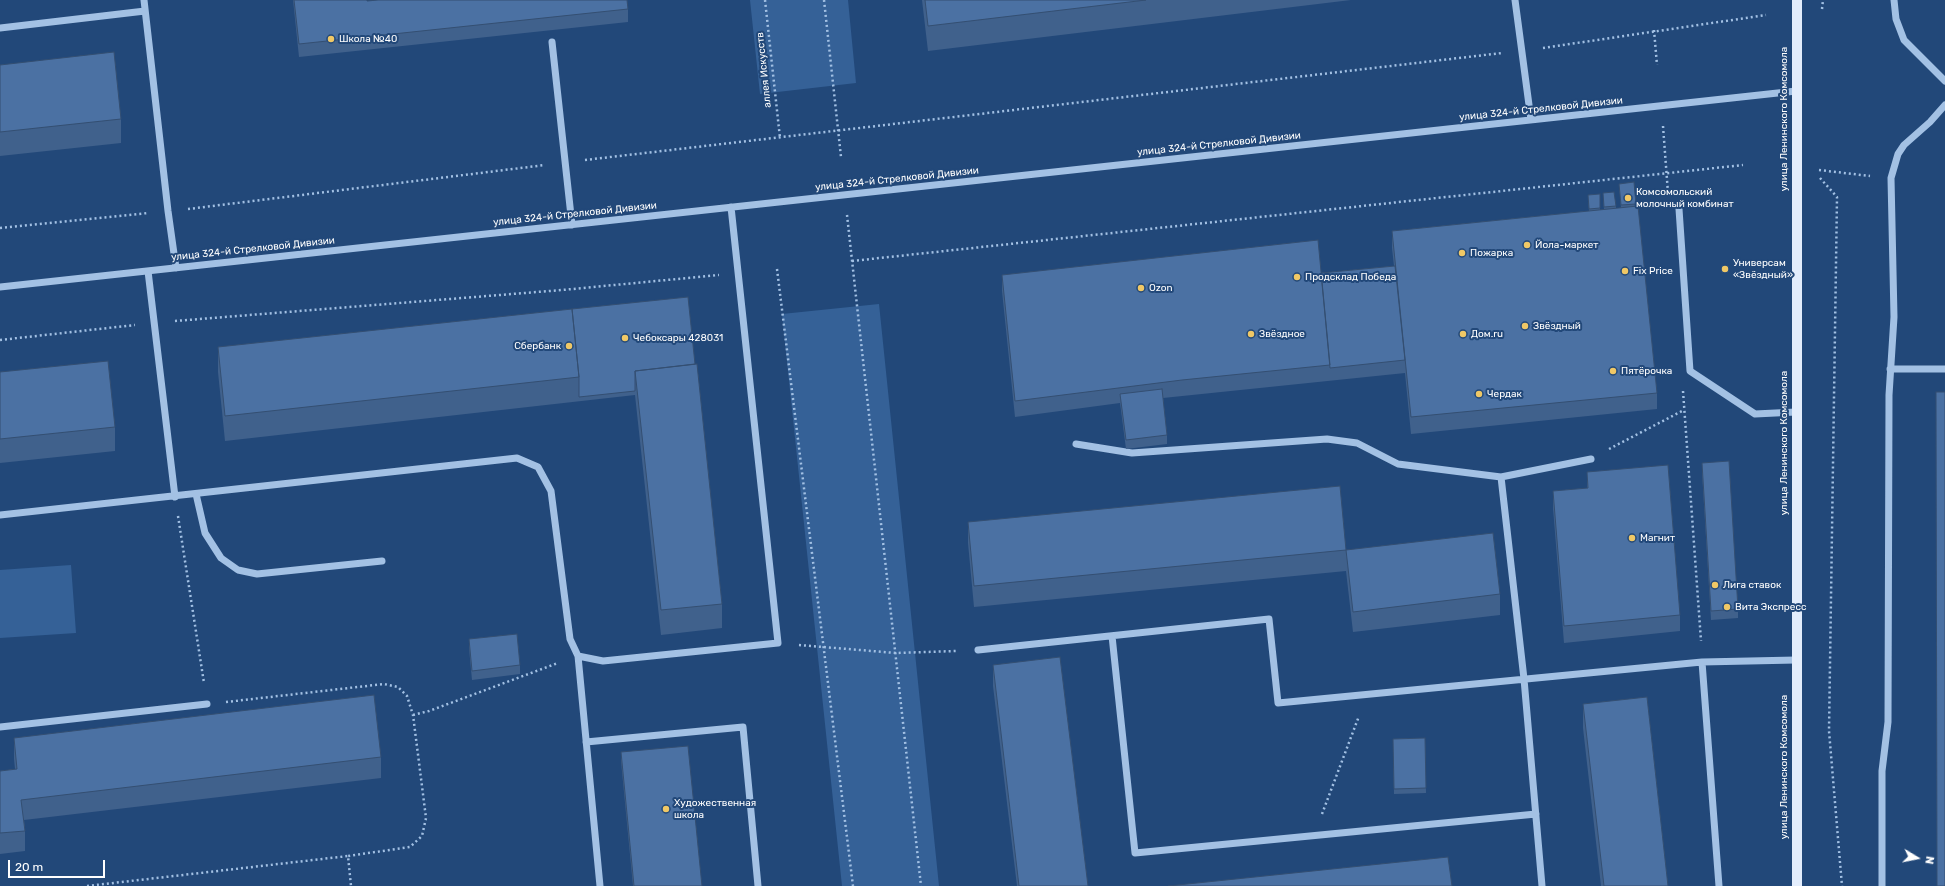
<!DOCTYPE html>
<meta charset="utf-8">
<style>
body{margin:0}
#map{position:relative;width:1945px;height:886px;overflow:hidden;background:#224879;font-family:Rubik,sans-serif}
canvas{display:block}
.north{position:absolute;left:1897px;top:838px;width:40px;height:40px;-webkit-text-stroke:3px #224879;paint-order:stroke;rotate:100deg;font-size:11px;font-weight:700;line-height:16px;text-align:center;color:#fff}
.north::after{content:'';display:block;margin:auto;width:14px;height:18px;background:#fff;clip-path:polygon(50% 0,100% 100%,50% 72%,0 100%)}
.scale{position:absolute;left:8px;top:860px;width:97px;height:18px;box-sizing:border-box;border:2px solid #fff;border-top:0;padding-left:5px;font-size:12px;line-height:14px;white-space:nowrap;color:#fff;-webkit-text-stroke:3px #224879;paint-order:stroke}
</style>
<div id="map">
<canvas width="1945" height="886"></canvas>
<div class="north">N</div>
<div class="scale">20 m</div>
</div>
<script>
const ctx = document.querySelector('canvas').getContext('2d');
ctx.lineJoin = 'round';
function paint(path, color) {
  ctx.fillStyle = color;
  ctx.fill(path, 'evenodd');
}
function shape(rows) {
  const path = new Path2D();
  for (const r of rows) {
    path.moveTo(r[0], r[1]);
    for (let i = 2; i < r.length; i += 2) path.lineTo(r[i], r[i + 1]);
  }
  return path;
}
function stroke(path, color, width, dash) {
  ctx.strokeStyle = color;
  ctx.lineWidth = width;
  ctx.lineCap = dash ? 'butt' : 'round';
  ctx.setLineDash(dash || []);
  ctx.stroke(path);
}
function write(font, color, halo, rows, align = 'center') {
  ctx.font = font + ' Rubik,sans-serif';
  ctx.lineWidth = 4;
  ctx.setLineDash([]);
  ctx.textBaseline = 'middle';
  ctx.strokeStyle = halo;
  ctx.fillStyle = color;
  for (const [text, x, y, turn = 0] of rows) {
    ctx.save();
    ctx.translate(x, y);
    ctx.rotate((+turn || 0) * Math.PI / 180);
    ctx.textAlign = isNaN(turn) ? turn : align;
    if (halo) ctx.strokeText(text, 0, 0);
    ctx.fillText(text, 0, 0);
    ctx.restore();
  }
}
paint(shape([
 [750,0,848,0,856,83,760,94],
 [879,304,939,886,842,886,782,314],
 [71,565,76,633,0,638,0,570]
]), '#356197');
stroke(shape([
 [765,0,780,138],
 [824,0,841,157],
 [1822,9,1823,0],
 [1654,30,1657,65],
 [1543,48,1766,15],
 [1663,126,1668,193],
 [585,160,1502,53],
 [1819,170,1870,176],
 [1820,178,1837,197,1829,731,1842,886],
 [188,209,545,165],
 [847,215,921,886],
 [0,228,148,213],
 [852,261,1743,165],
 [777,269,853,886],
 [175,321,562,290,719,275],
 [0,340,135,325],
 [1683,391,1701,641],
 [1609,449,1684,410],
 [178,516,204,683],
 [799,645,896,653,957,651],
 [226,702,384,684,398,687,407,696,413,715,426,818,422,836,410,847,348,856],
 [413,715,429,711,558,663],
 [1322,814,1359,716],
 [87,886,348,856,351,886]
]), '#a3c1e4', 2.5, [2, 3]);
stroke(shape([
 [144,0,168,211,176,268],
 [1515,0,1531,120],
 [1894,0,1896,19,1904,40,1945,81],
 [0,28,145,11],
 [552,42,572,225],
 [1679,209,1690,371,1755,414,1796,412],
 [148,271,175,497],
 [0,287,1796,91],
 [1890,369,1945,369],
 [1076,444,1132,453,1327,439,1357,443,1398,464,1501,477,1524,679,1542,886],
 [1501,477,1591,459],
 [196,494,205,533,221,558,238,570,257,574,382,561],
 [0,515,517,458,538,467,551,491,570,639,578,656,600,886],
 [1112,636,1135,853,1536,814],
 [978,650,1269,619,1278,703,1702,662,1796,660],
 [578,656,603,661,778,643,731,207],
 [1702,662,1719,886],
 [0,727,207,704],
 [586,742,743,727,758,886],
 [1882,886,1882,771,1888,722,1889,395,1894,317,1891,178,1898,154,1904,145,1930,122,1945,105]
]), '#a3c1e4', 7);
stroke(shape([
 [1797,886,1797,0]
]), '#e3edfc', 10);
paint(shape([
 [293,0,367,0,367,1,628,9,628,22,299,57],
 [922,0,1351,0,928,51],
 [0,65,121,119,121,143,0,156],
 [1619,184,1636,204,1657,393,1657,409,1411,434,1405,373,1163,398,1167,435,1167,444,1126,449,1120,403,1015,417,1002,291,1002,275,1321,273,1394,266,1392,248,1392,231,1589,211,1588,195,1600,194,1600,210,1604,210,1603,193,1616,206,1616,208,1621,208],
 [218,347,695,364,722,604,722,628,661,635,635,395,225,441,218,372],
 [0,372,115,427,115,451,0,463],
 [1702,463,1738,609,1738,618,1711,620,1702,472],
 [1587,472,1680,615,1680,631,1564,643,1553,508,1553,491,1587,488],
 [968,522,1346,550,1500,594,1500,615,1353,632,1346,571,974,607,968,543],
 [469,639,520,665,520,674,472,680,469,648],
 [993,665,1088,886,1017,886,993,686],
 [1583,704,1668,886,1601,886,1583,728],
 [14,738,381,757,381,778,24,820,25,831,25,851,0,854,0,771,15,769,14,759],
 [1425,738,1426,793,1394,794,1393,739],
 [621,752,702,886,633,886,621,761]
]), '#40618c');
const building = shape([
 [294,0,367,0,367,1,378,0,627,0,628,9,299,44,294,0],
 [925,0,1146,0,928,26,925,0],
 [114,52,121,119,0,132,0,65,114,52],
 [1634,182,1636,204,1621,205,1619,184,1634,182],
 [1614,192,1616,206,1604,207,1603,193,1614,192],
 [1600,194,1600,208,1589,209,1588,195,1600,194],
 [1638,206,1657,393,1411,417,1392,231,1638,206],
 [1318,240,1330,365,1182,380,1015,401,1002,275,1318,240],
 [1395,266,1405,360,1330,368,1321,273,1395,266],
 [688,297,695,364,635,371,635,391,579,397,579,377,572,309,688,297],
 [572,309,579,377,225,416,218,347,572,309],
 [108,361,115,427,0,439,0,372,108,361],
 [697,364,722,604,661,610,635,371,697,364],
 [1162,389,1167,435,1126,440,1120,394,1162,389],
 [1936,392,1945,392,1945,886,1937,886,1936,392],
 [1729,461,1738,609,1711,611,1702,463,1729,461],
 [1668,465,1680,615,1564,626,1553,491,1588,488,1587,472,1668,465],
 [1340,486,1346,550,974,586,968,522,1340,486],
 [1493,533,1500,594,1353,612,1346,550,1493,533],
 [517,634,520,665,472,671,469,639,517,634],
 [1060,657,1088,886,1019,886,993,665,1060,657],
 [374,695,381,757,21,800,25,831,0,833,0,771,17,769,14,738,374,695],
 [1647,697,1668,886,1604,886,1583,704,1647,697],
 [1425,738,1426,788,1394,789,1393,739,1425,738],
 [688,746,702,886,634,886,621,752,688,746],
 [1448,857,1452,886,1168,886,1448,857]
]);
paint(building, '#4b71a3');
stroke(building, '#344f72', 1);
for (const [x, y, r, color] of [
 [331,39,4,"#f0c866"],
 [1628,198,4,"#f0c866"],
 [1527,245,4,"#f0c866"],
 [1462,253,4,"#f0c866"],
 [1725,269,4,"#f0c866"],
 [1625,271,4,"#f0c866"],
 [1297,277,4,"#f0c866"],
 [1141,288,4,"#f0c866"],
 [1525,326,4,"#f0c866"],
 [1251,334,4,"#f0c866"],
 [1463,334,4,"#f0c866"],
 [625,338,4,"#f0c866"],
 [569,346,4,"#f0c866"],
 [1613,371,4,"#f0c866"],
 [1479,394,4,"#f0c866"],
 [1632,538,4,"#f0c866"],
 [1715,585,4,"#f0c866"],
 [1727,607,4,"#f0c866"],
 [666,809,4,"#f0c866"]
]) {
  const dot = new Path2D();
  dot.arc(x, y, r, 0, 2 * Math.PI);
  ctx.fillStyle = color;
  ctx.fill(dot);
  stroke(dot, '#224879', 1.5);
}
write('10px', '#fff', '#224879', [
 ["Школа №40",339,39],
 ["Комсомольский",1636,192],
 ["молочный комбинат",1636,204],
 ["Йола-маркет",1535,245],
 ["Пожарка",1470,253],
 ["Универсам",1733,263],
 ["«Звёздный»",1733,275],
 ["Fix Price",1633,271],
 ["Продсклад Победа",1305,277],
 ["Ozon",1149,288],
 ["Звёздный",1533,326],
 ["Звёздное",1259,334],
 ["Дом.ru",1471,334],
 ["Чебоксары 428031",633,338],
 ["Сбербанк",561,346,"right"],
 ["Пятёрочка",1621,371],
 ["Чердак",1487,394],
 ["Магнит",1640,538],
 ["Лига ставок",1723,585],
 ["Вита Экспресс",1735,607],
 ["Художественная",674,803],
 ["школа",674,815]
], 'left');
write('10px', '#fff', '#224879', [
 ["аллея Искусств",764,70,-96],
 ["улица 324-й Стрелковой Дивизии",1541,109,-6],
 ["улица Ленинского Комсомола",1784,119,-90],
 ["улица 324-й Стрелковой Дивизии",1219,144,-6],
 ["улица 324-й Стрелковой Дивизии",897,179,-6],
 ["улица 324-й Стрелковой Дивизии",575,214,-6],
 ["улица 324-й Стрелковой Дивизии",253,249,-6],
 ["улица Ленинского Комсомола",1784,443,-90],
 ["улица Ленинского Комсомола",1784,767,-90]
]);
</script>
